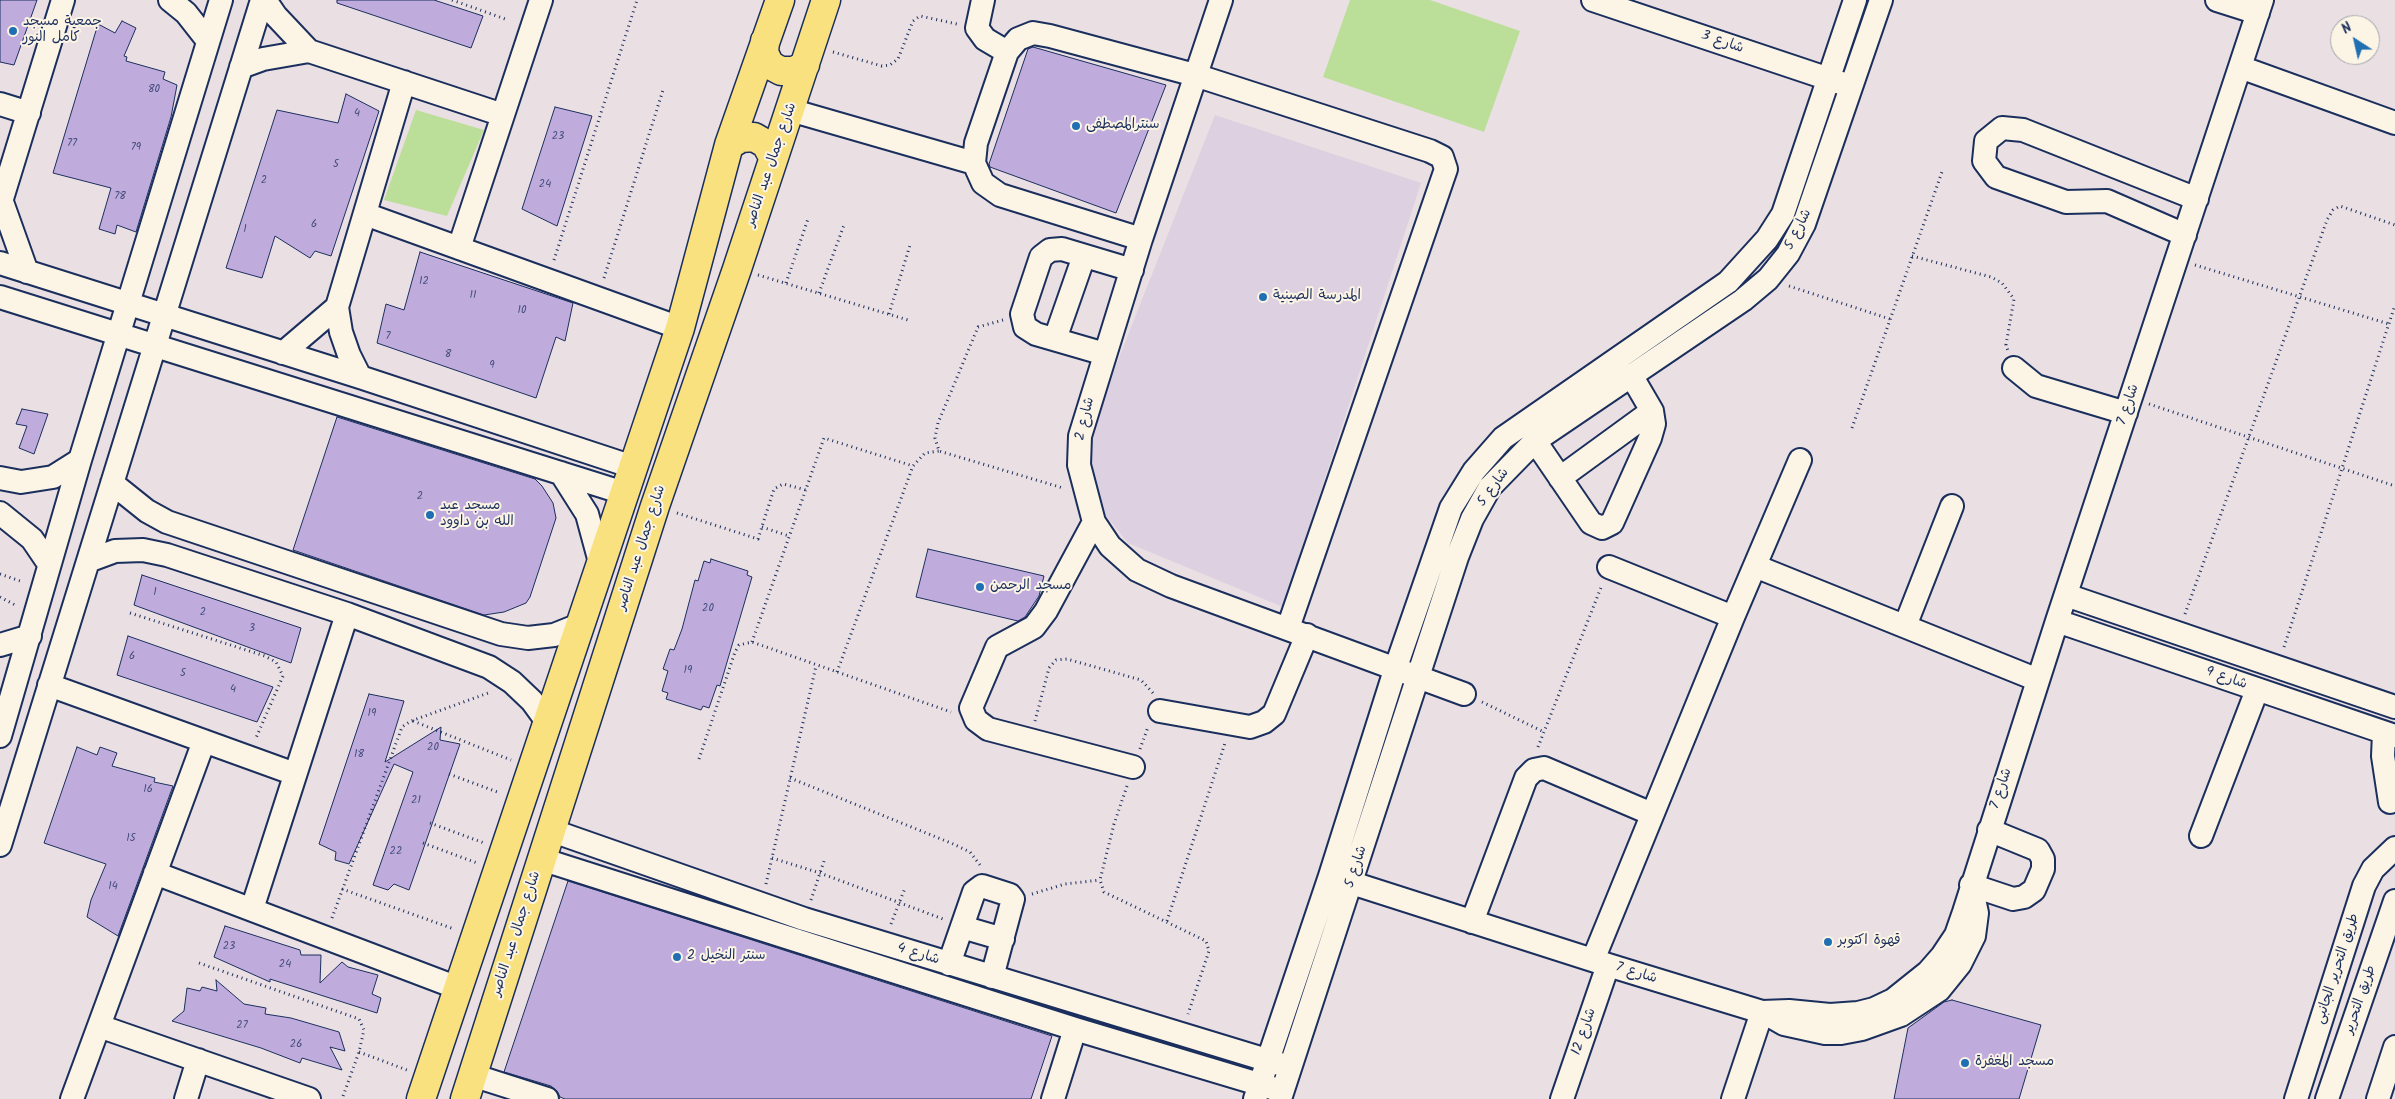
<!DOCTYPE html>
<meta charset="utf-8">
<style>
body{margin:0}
#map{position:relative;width:2395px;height:1099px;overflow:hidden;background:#eadfe2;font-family:Kalam,sans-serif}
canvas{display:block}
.north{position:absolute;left:2330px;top:15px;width:50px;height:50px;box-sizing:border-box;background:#fcf5e5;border:1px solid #a2a6af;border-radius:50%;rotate:325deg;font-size:14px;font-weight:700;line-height:20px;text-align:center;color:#1b2f5e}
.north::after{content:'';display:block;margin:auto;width:18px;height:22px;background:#1f6fb2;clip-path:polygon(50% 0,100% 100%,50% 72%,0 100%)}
</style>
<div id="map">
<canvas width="2395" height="1099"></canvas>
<div class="north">N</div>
</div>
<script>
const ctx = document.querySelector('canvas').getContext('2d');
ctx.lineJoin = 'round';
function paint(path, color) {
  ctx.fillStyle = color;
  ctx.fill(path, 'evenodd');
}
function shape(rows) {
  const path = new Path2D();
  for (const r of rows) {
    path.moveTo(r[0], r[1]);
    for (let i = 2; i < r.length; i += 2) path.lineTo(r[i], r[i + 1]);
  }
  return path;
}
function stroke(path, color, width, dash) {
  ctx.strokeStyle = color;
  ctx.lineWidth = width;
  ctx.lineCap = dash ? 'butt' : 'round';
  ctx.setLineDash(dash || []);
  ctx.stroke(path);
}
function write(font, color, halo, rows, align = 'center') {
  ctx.font = font + ' Kalam,"Playpen Sans Arabic",sans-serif';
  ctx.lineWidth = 4;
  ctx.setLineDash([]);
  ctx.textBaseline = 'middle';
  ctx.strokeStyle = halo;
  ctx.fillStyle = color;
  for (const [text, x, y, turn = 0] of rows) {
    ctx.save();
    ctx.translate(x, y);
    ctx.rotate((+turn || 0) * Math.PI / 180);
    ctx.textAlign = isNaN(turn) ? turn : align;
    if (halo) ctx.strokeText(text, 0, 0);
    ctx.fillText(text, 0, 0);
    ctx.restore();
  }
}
paint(shape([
 [1215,115,1421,183,1283,607,1128,543,1100,508,1089,459,1098,411]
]), '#ddd0e0');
paint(shape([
 [1350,0,1430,0,1520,31,1484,132,1323,77],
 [416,110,484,130,447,216,384,200]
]), '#bbdf99');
const building = shape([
 [0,0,37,0,14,65,0,62,0,0],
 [337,0,434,0,483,16,471,48,337,3,337,0],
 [122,21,136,28,124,56,127,57,126,61,165,72,163,79,177,85,171,117,136,232,117,225,115,234,99,229,111,188,53,173,98,24,115,33,122,21],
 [1033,47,1166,85,1116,213,990,167,989,164,1028,49,1033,47],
 [346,94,379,111,331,256,315,251,310,258,275,236,262,278,226,268,277,110,338,123,346,94],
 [555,107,592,116,557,226,522,209,555,107],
 [420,252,573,303,565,341,556,337,536,398,377,343,386,304,404,310,420,252],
 [22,409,48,414,34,454,19,448,27,426,16,424,22,409],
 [337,417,535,479,542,486,553,503,556,518,530,597,526,603,504,612,484,615,293,550,337,417],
 [928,549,1044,576,1039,596,1025,617,1018,621,916,597,928,549],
 [711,559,748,571,747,575,752,577,720,686,717,685,709,708,703,706,701,710,666,699,668,693,662,691,668,671,663,669,670,649,674,650,682,629,695,580,698,581,704,561,710,563,711,559],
 [142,575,301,628,291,663,134,605,142,575],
 [128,636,273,687,257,722,117,675,128,636],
 [369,694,404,701,385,762,441,727,440,740,460,744,409,890,394,884,388,890,373,885,413,772,394,764,349,864,335,860,336,852,319,844,369,694],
 [77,747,97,755,100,747,117,753,112,766,155,778,154,782,173,786,118,936,87,917,91,900,106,864,44,843,77,747],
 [568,881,1052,1036,1031,1099,565,1099,560,1097,557,1091,551,1086,504,1072,568,881],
 [225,926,300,950,301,955,321,955,320,983,342,962,348,967,378,975,372,994,381,998,377,1013,270,979,270,982,214,957,225,926],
 [216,980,244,1004,266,1008,265,1014,291,1018,339,1032,345,1051,330,1047,342,1070,302,1058,300,1063,261,1048,172,1021,184,1011,187,988,200,991,202,987,217,991,216,980],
 [1952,1000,2041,1025,2019,1099,1894,1099,1908,1028,1944,1002,1952,1000]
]);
paint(building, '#c0acdc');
stroke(building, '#1b2f5e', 1);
const minor = shape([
 [170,0,186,13,208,41],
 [265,0,276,16,309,51,503,115],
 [983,0,977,28,985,39,1007,52],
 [1221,0,1141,239,1080,436,1079,465,1094,522,1110,546,1137,570,1171,586,1464,694],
 [1593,0,1844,84],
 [2217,0,2258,13],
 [241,67,263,59,309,51],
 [2240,67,2395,123],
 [0,104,29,113],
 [790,110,974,163],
 [2,202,27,272],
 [0,205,63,0],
 [365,214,680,328],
 [2185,235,2107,201,2066,202,1996,177,1984,161,1986,141,2002,128,2023,130,2197,199],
 [1141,239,1000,195,983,183,974,163,976,143,1007,52,1018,39,1033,33,1050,36,1195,75,1430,151,1442,157,1446,169,1288,628],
 [459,248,541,0],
 [0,263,360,377,633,467],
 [0,297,624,493],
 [1055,339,1084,256],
 [283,353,337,307],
 [1105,354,1036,334,1025,327,1022,314,1041,257,1050,250,1062,249,1132,270],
 [2014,368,2036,386,2126,413],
 [360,377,349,355,341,332,337,307,404,82],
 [1535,441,1591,523,1602,528,1612,523,1650,438,1654,424,1652,411,1631,375],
 [561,473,587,514,600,562],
 [0,478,21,482,53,477,80,460],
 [1560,478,1652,411],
 [112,483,147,511,167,522,501,634,528,638,554,635,579,625],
 [0,513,32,539,49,564],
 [1094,522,1046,611,1034,627,997,647,971,708,976,720,988,729,1133,767],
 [88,561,115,551,143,550,167,555,347,614,489,667,512,682,532,701,548,723],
 [1755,566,2038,680],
 [1609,567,1733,617],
 [2066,595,2395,707],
 [2057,621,2395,736],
 [1905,626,1952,506],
 [0,645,30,636],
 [49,685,295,774],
 [1160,711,1250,727,1264,722,1274,714,1307,635],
 [2384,733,2383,756,2390,802],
 [0,736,80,460,221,0],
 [550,830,804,919,1283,1065],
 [2201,836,2257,690],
 [0,845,262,0],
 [541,859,1075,1029,1272,1088],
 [155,873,458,988],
 [1330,876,1608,965,1762,1012,1789,1011,1830,1015,1858,1013,1874,1009,1893,1000,1928,972,1942,956,1956,935,1964,912,2057,621,2262,0],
 [1971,885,2013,899,2024,897,2034,890,2043,869,2043,859,2038,850,1989,830],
 [252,909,347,614],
 [1472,922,1526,778,1534,770,1544,768,1652,814],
 [962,927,1003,939],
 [1593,960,1733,617,1800,460],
 [949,964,974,892,982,886,1010,895,1013,899,992,977],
 [1765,1013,1784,1024,1825,1033,1841,1033,1862,1029,1901,1015,1939,990,1960,964,1974,936,1977,913,1974,899],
 [99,1026,309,1099],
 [472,1075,547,1099],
 [72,1099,204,741],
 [186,1099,198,1060],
 [1053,1099,1075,1029],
 [1255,1099,1330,876,1396,667,1451,508,1474,471,1503,438,1728,282,1767,239,1783,214,1855,0],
 [1280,1099,1457,557,1472,519,1490,487,1535,441,1743,300,1768,279,1788,254,1804,224,1881,0],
 [1562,1099,1608,965],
 [1733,1099,1762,1012],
 [2296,1099,2364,886,2373,869,2395,848],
 [2327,1099,2395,901],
 [2378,1099,2395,1047]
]);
const major = shape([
 [765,41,764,53,770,65,781,71,794,71,805,65],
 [729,145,741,138,754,137,766,144,773,157],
 [421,1099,680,328,729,145,780,0],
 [465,1099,655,506,737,269,826,0]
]);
stroke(minor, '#1b2f5e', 26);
stroke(major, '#1b2f5e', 31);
stroke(shape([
 [452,0,508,20],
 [833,52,882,66,890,65,898,59,913,21,920,16,957,24],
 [1912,256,1991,277,2002,283,2014,299,2006,345,2008,351],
 [554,260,637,0],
 [2195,265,2389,324],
 [758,275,908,320],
 [604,278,663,90],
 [786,283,808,219],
 [1789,286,1890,319],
 [819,293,844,225],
 [889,314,910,245],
 [1003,320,978,327,938,423,935,438,939,451,1063,488],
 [2149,404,2395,486],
 [1852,428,1943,169],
 [677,513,758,539,774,489,783,484,806,490],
 [762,527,789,536],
 [0,574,23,582],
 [0,597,17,606],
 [130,613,265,656,276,662,283,676,256,738],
 [2185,614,2327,220,2333,210,2340,206,2395,225],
 [752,642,824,438,913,466],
 [2284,647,2395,305],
 [837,672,913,466,925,453,939,451],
 [1482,702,1544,732],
 [413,721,511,760],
 [1035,721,1049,668,1056,660,1067,659,1141,680,1153,693],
 [1538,747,1602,585],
 [1140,749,1148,727],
 [699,759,735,652,739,645,752,642,951,712],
 [449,774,500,793],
 [790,778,951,843,970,852,980,865],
 [1127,786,1114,824,1100,880,1104,892,1206,941,1209,951,1188,1014],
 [430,823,484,843],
 [423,843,477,863],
 [772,858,820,873,943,919],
 [766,884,816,666],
 [342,889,454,929],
 [1032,894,1065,884,1100,880],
 [811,900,824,861],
 [332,918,402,727,411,721,491,692],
 [1167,921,1225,743],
 [891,924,905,888],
 [199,963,359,1019,364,1030,359,1052,342,1099],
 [359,1052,407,1070]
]), '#1b2f5e', 3, [1, 4]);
stroke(minor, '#fcf5e5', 22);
stroke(major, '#fae180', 28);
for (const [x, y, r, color] of [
 [13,31,5,"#1f6fb2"],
 [1076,126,5,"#1f6fb2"],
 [1263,297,5,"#1f6fb2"],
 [430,515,5,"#1f6fb2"],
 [980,587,5,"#1f6fb2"],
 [1828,942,5,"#1f6fb2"],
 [677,957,5,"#1f6fb2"],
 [1965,1063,5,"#1f6fb2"]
]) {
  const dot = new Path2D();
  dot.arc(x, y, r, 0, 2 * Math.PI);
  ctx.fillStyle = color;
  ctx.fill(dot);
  stroke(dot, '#fcf5e5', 2);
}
write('11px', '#444e7e', null, [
 ["80",154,90],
 ["4",357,114],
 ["23",558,137],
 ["77",72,144],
 ["79",136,148],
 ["5",336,165],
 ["2",264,181],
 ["24",545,185],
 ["78",120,197],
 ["6",314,225],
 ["1",245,230],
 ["12",424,282],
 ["11",473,296],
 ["10",522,311],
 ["7",388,337],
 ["8",448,355],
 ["9",492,366],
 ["2",420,497],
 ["1",155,593],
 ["20",708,609],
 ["2",203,613],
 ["3",252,629],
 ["6",132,657],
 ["19",688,671],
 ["5",183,674],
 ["4",233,690],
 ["19",372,714],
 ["20",433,748],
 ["18",359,755],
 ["16",148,790],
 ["21",416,801],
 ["15",131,839],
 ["22",396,852],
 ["14",113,887],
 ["23",229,947],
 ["24",285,965],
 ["27",242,1026],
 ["26",296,1045]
]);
write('14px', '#1b2f5e', '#fcf5e5', [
 ["جمعية مسجد",23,23],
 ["كامل النور",23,39],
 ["سنترالمصطفى",1086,126],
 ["المدرسة الصينية",1273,297],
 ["مسجد عبد",440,507],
 ["الله بن داوود",440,523],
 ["مسجد الرحمن",990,587],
 ["قهوة اكتوبر",1838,942],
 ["سنتر النخيل 2",687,957],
 ["مسجد المغفرة",1975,1063]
], 'left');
write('14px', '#1b2f5e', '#fcf5e5', [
 ["شارع 3",1722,43,19],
 ["شارع جمال عبد الناصر",772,165,-71],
 ["شارع 5",1799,230,-64],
 ["شارع 7",2129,405,-72],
 ["شارع 2",1086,419,-77],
 ["شارع 5",1494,488,-54],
 ["شارع جمال عبد الناصر",642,548,-72],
 ["شارع 9",2226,679,19],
 ["شارع 7",2002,789,-72],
 ["شارع 5",1357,867,-72],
 ["شارع جمال عبد الناصر",517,934,-72],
 ["شارع 4",918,955,17],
 ["طريق التحرير الجانبى",2338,969,-72],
 ["شارع 7",1636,974,17],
 ["طريق التحرير",2361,1000,-71],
 ["شارع 12",1585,1032,-71]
]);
</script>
